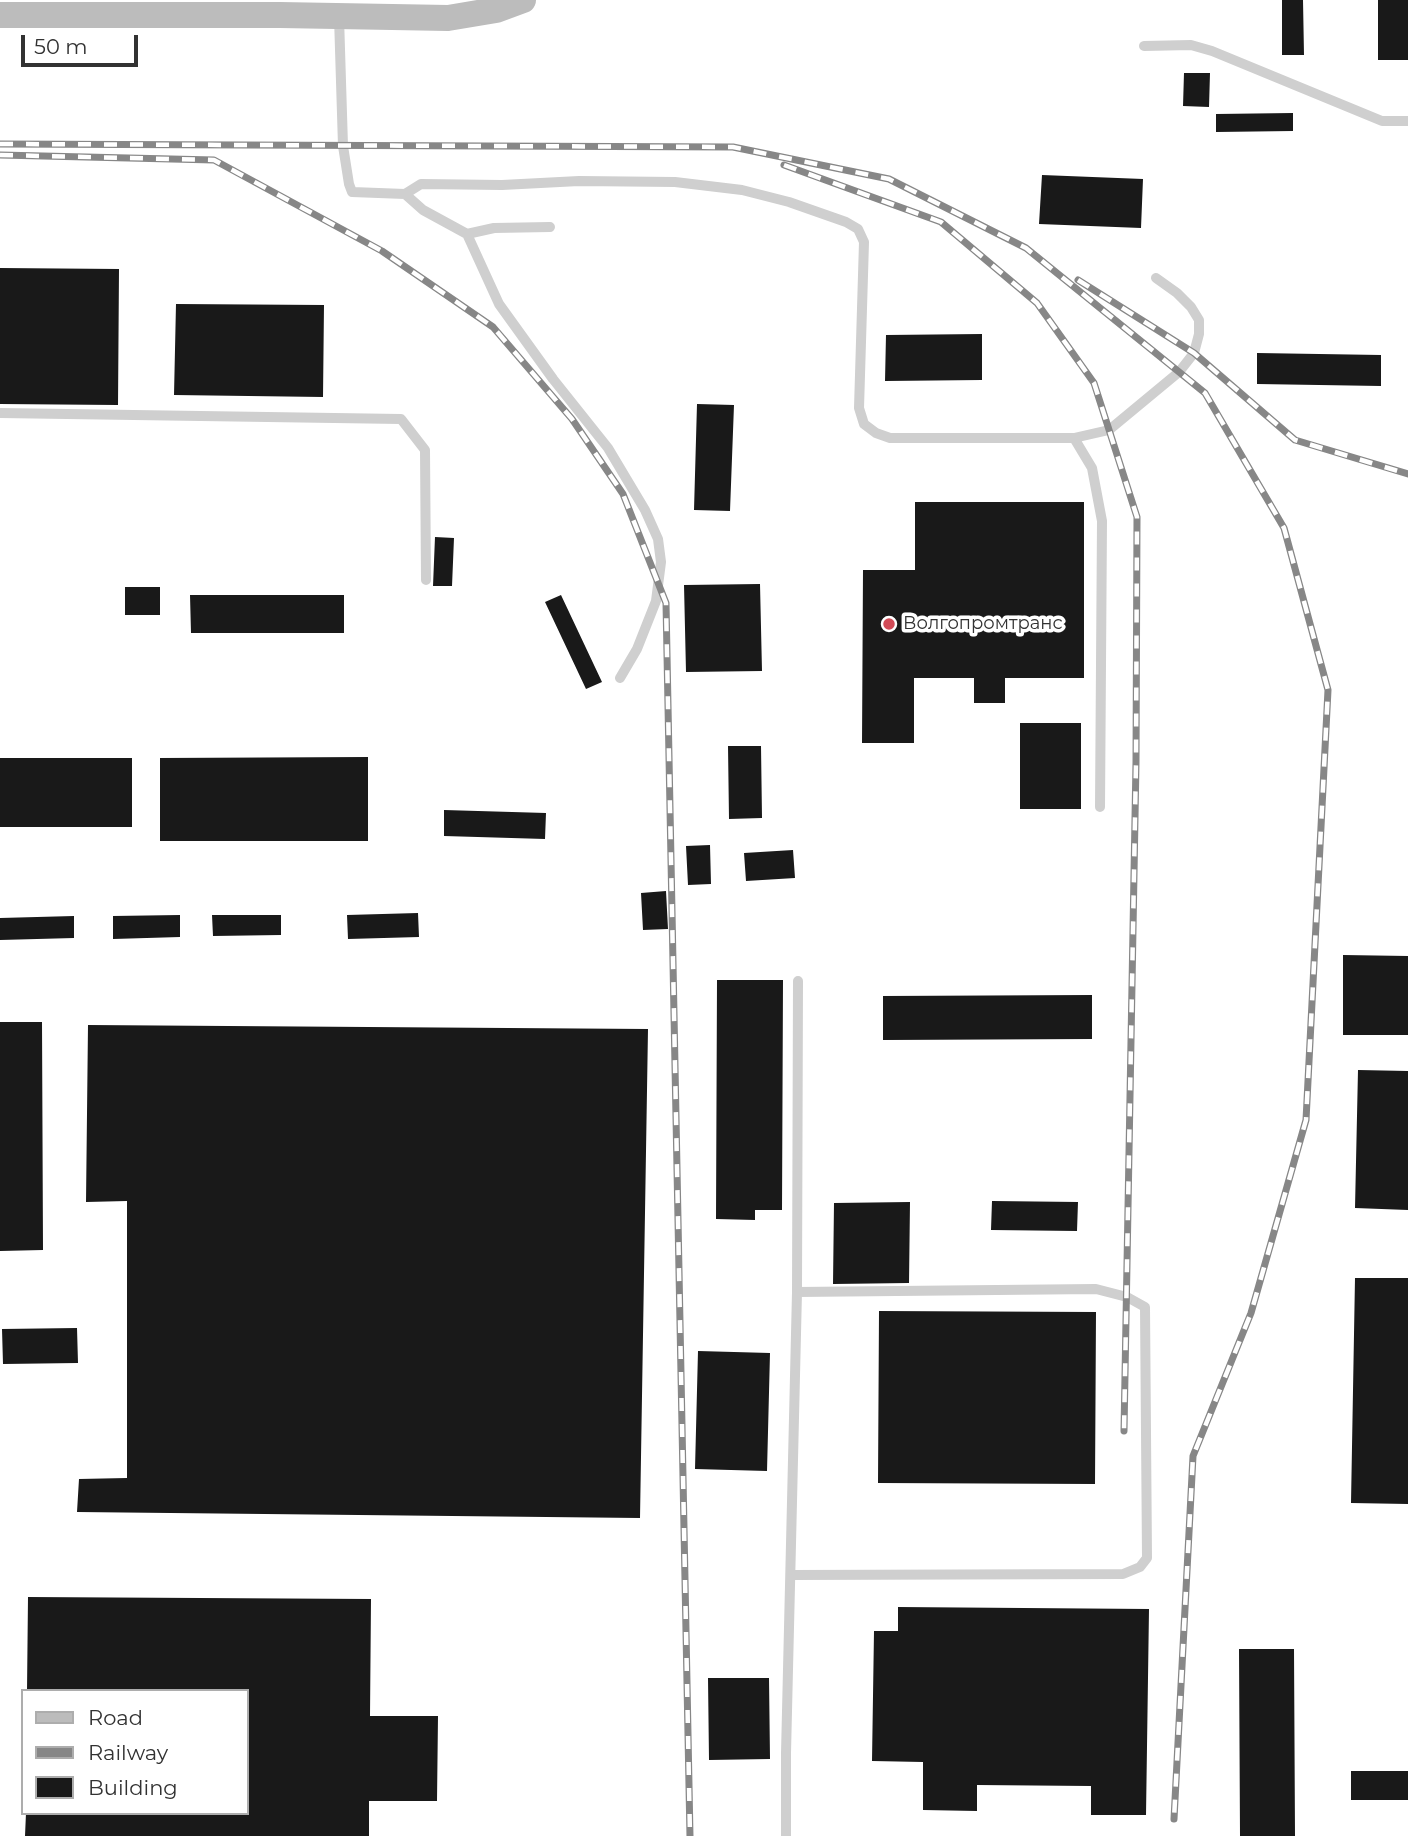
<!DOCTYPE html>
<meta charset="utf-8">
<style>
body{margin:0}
#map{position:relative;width:1408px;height:1836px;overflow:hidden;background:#fff;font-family:Montserrat,sans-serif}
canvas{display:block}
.legend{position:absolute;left:21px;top:1689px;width:228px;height:126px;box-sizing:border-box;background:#fff;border:2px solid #adadad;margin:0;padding:9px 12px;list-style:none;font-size:21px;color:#323232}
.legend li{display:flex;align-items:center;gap:14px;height:35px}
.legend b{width:35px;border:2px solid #adadad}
.scale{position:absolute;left:21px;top:35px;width:117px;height:32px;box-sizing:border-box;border:4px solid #323232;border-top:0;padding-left:9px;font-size:21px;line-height:24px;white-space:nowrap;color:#323232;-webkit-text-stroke:5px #fff;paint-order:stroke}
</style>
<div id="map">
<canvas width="1408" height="1836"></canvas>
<ul class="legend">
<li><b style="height:9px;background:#bcbcbc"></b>Road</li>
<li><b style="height:9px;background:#878787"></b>Railway</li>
<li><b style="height:19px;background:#191919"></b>Building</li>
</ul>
<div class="scale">50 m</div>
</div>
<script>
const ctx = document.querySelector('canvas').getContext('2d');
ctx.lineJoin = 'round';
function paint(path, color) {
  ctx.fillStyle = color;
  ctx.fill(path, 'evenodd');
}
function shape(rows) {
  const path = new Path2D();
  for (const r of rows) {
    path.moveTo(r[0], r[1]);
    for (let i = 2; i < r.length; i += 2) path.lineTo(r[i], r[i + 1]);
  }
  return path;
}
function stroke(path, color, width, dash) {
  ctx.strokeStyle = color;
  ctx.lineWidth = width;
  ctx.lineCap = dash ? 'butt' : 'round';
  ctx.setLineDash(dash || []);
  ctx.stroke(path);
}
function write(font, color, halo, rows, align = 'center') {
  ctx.font = font + ' Montserrat,sans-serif';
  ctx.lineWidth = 7;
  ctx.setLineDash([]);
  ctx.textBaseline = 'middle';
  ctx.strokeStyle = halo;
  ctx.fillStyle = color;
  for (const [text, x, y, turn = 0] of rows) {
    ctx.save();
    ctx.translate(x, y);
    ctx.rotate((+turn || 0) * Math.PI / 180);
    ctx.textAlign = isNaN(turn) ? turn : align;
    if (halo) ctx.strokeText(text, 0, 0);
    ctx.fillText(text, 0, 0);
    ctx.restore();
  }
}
paint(shape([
 [1282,0,1303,0,1304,55,1282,55],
 [1378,0,1408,0,1408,60,1378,60],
 [1184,73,1210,73,1209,107,1183,106],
 [1293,113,1293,131,1216,132,1216,114],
 [1042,175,1143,179,1141,228,1039,224],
 [0,268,119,269,118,405,0,404],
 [176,304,324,305,323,397,174,395],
 [982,334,982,380,885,381,886,335],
 [1257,353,1381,355,1381,386,1257,384],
 [697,404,734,405,730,511,694,510],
 [915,502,1084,502,1084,678,1005,678,1005,703,974,703,974,678,914,678,914,743,862,743,863,570,915,570],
 [435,537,454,538,452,586,433,586],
 [760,584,762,671,686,672,684,585],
 [125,587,160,587,160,615,125,615],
 [190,595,344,595,344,633,191,633],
 [561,595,602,682,586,689,545,602],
 [1020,723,1081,723,1081,809,1020,809],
 [728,746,761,746,762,818,729,819],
 [368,757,368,841,160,841,160,758],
 [0,758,132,758,132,827,0,827],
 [444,810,546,813,545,839,444,836],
 [710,845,711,884,688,885,686,846],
 [793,850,795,878,746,881,744,853],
 [666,891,668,929,643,930,641,893],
 [418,913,419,937,348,939,347,915],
 [180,915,180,937,113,939,113,916],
 [212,915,281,915,281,935,213,936],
 [74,916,74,938,0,940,0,918],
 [1343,955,1408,956,1408,1035,1343,1035],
 [717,980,783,980,782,1210,755,1210,755,1220,716,1219],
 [1092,995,1092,1039,883,1040,883,996],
 [0,1022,42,1022,43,1250,0,1251],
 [88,1025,648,1029,640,1518,77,1512,79,1479,127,1478,127,1201,86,1202],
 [1358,1070,1408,1071,1408,1210,1355,1208],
 [992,1201,1078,1202,1077,1231,991,1230],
 [910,1202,909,1283,833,1284,834,1203],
 [1355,1278,1408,1278,1408,1504,1351,1503],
 [879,1311,1096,1312,1095,1484,878,1483],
 [77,1328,78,1363,3,1364,2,1329],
 [698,1351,770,1353,767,1471,695,1469],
 [28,1597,371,1599,370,1716,438,1716,437,1801,369,1801,369,1836,25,1836,26,1813,247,1813,247,1691,27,1691],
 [898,1607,1149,1609,1146,1815,1091,1815,1091,1786,977,1785,977,1811,923,1810,923,1762,872,1761,874,1631,898,1631],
 [1239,1649,1294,1649,1295,1836,1240,1836],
 [708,1678,769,1678,770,1759,709,1760],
 [1351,1771,1408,1771,1408,1800,1351,1800]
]), '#191919');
stroke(shape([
 [339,17,343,146,349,184,352,192,405,194,423,210,467,234,494,228,550,227],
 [1144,46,1191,45,1212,51,1382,121,1408,121],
 [405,194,421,184,502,185,579,181,675,182,742,190,789,202,846,222,858,229,864,242,859,408,864,424,876,433,890,438,1074,438,1109,430,1179,372,1194,353,1199,334,1199,320,1191,307,1177,293,1156,278],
 [467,234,499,304,553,379,608,448,645,510,658,539,661,562,656,601,637,649,620,678],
 [0,413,401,419,425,450,426,580],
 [1074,438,1092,468,1102,521,1100,807],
 [791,1575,1123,1574,1140,1567,1147,1558,1145,1307,1127,1297,1096,1289,797,1292],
 [786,1836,786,1753,797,1292,798,981]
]), '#cfcfcf', 10);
stroke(shape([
 [0,15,280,15,448,18,496,10,523,0]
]), '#bcbcbc', 26);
const rail = shape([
 [0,144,733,147,889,179,1026,248,1205,393,1284,528,1328,690,1306,1120,1251,1313,1193,1456,1174,1819],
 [0,155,214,160,382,251,493,327,572,419,623,494,666,603,690,1836],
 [784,165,941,222,1037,303,1094,383,1137,517,1136,762,1124,1431],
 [1078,280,1194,353,1295,440,1408,474]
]);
stroke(rail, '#878787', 7);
stroke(rail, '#fff', 4.5, [13]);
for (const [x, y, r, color] of [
 [889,624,7,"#d24b57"]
]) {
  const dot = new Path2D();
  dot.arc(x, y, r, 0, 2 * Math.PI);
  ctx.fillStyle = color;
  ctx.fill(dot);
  stroke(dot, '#fff', 2.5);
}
write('18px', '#323232', '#fff', [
 ["Волгопромтранс",903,624]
], 'left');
</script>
